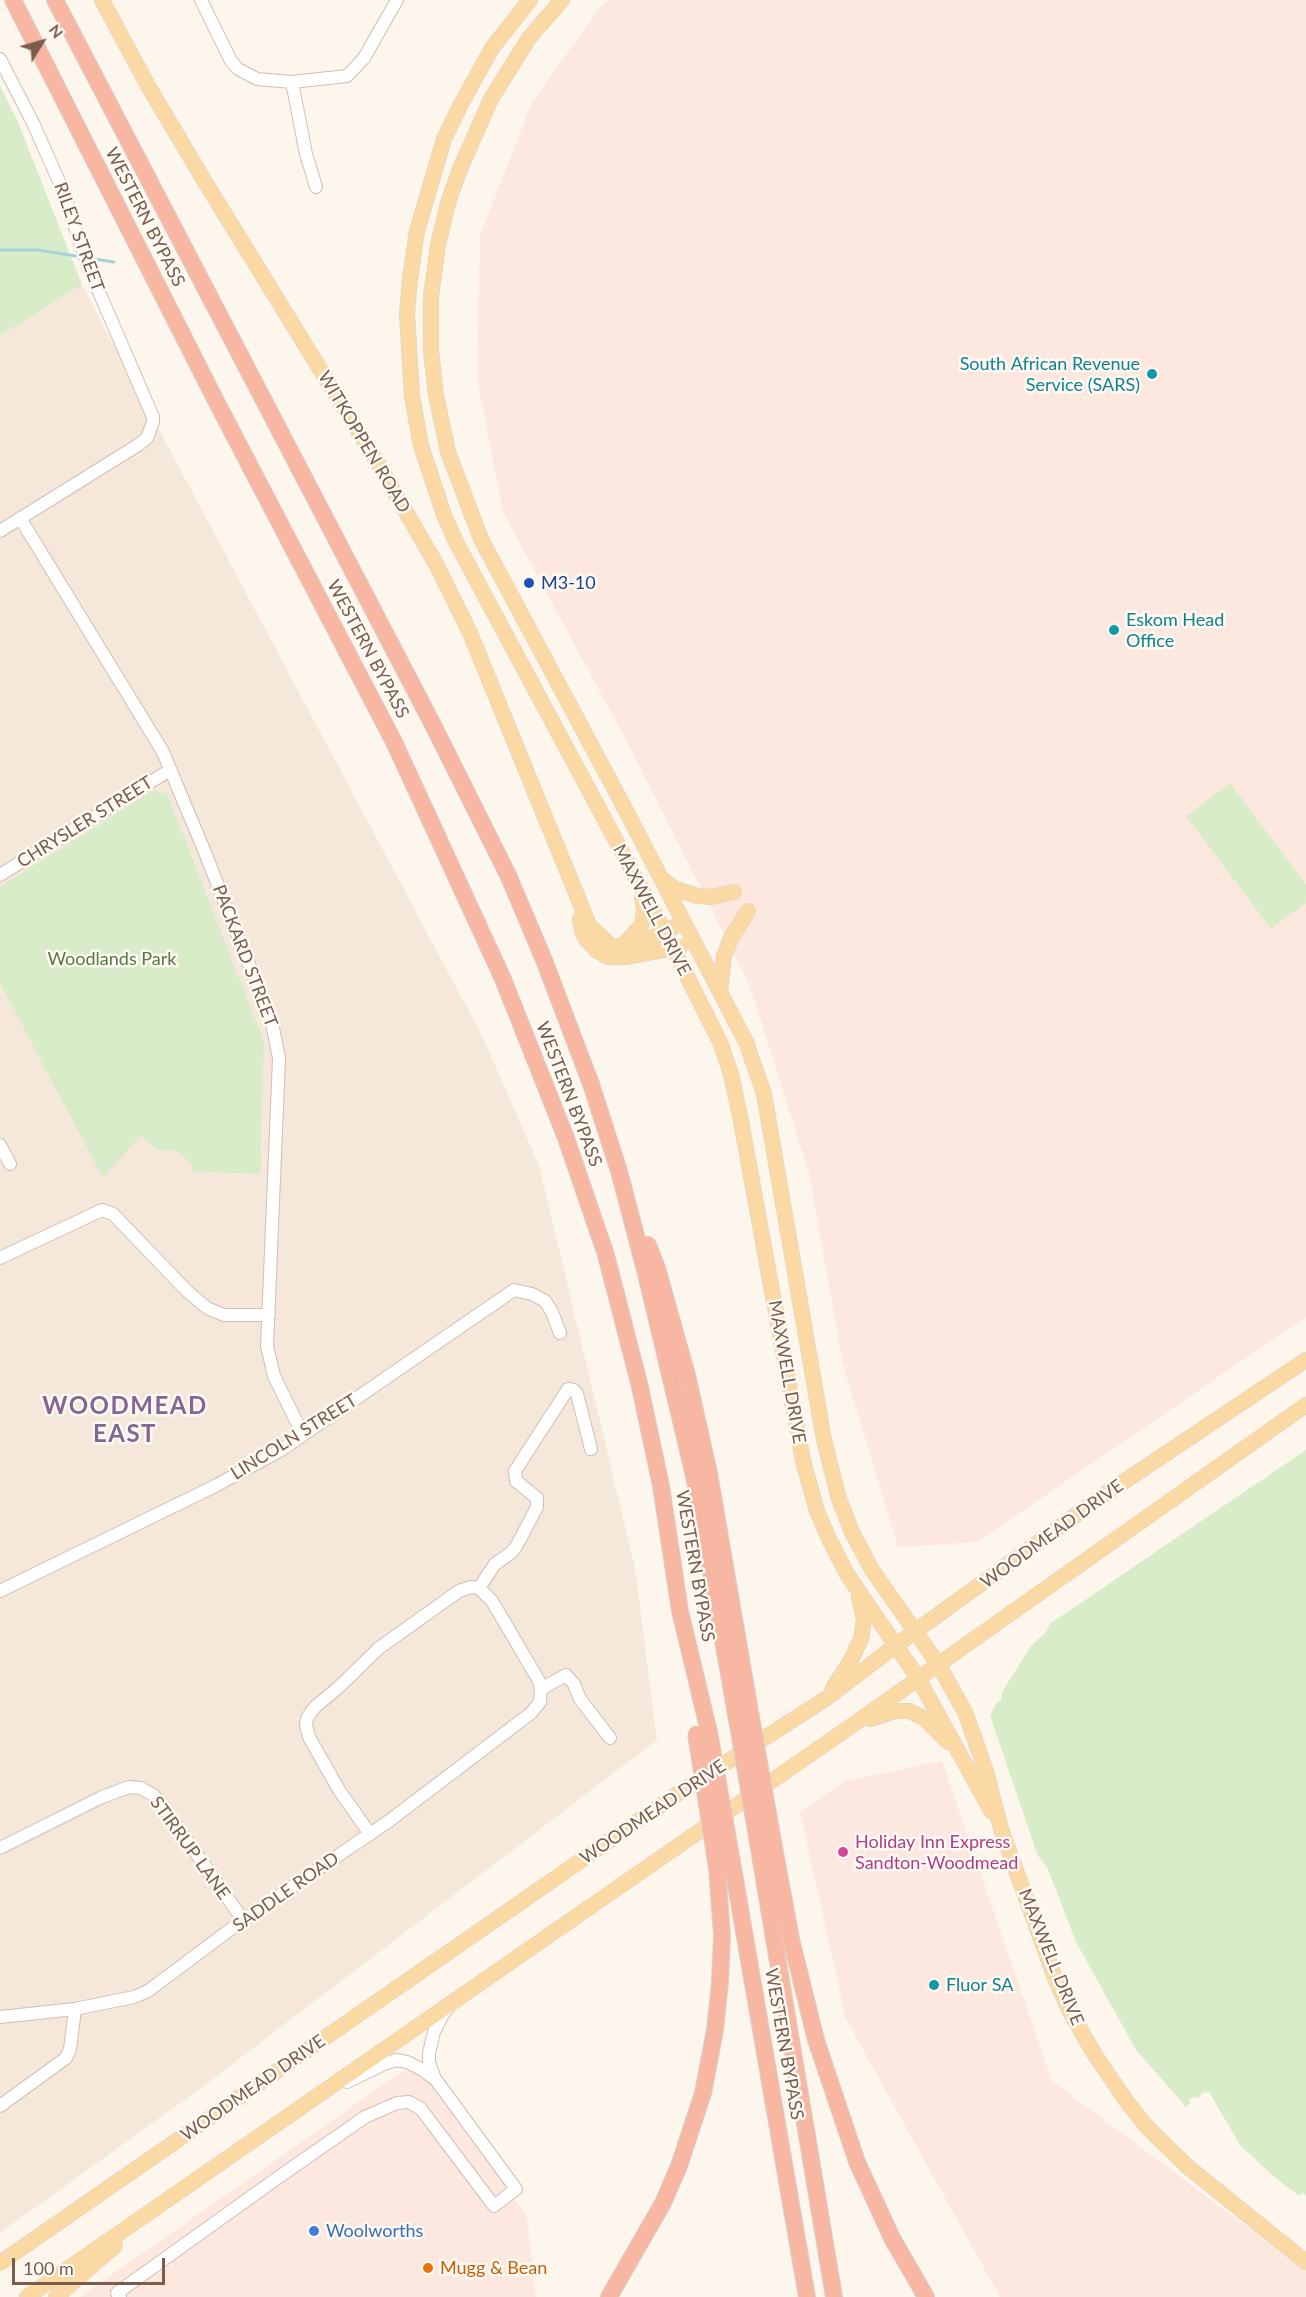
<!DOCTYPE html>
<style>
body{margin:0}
#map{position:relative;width:1306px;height:2297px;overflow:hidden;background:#fdf6ec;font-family:Lato,sans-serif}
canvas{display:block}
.north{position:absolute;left:12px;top:12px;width:60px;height:60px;-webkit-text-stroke:4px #fffaf3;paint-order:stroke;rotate:53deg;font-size:16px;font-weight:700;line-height:24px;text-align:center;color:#7a5c4d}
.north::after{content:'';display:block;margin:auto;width:21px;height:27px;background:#7a5c4d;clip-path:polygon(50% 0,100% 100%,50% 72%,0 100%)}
.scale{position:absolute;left:12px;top:2258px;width:153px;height:27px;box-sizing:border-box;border:3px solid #7a5c4d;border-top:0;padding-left:8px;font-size:18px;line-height:21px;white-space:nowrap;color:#7a5c4d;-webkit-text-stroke:4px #fffaf3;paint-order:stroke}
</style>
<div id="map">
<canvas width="1306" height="2297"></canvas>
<div class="north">N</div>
<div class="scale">100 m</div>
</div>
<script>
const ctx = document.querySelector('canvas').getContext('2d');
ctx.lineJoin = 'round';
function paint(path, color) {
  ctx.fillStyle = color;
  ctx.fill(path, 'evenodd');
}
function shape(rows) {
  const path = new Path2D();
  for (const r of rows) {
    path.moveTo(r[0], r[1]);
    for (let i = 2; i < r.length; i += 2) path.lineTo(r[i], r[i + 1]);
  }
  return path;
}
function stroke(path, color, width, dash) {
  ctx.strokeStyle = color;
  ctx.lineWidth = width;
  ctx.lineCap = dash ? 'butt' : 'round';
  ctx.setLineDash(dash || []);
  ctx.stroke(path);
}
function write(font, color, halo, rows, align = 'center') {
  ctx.font = font + ' Lato,sans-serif';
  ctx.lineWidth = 5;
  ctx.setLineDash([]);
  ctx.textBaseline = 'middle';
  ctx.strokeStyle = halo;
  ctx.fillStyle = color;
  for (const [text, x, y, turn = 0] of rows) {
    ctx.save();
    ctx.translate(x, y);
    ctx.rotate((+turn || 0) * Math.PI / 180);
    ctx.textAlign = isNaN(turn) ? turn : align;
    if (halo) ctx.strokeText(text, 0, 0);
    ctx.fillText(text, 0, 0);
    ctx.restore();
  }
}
paint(shape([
 [82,285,481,1034,539,1165,635,1568,657,1740,201,2088,0,2233,0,336]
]), '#f5e8da');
paint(shape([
 [608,0,1306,0,1306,1317,977,1542,898,1547,843,1365,809,1173,750,986,634,755,503,512,477,378,480,236,532,102,602,5],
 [942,1761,1052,2081,1306,2271,1306,2297,1000,2297,846,2019,800,1812,845,1781],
 [417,2061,527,2217,536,2297,80,2297]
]), '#fde8e0');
paint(shape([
 [0,86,18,122,82,285,0,336],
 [1230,783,1306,884,1306,903,1271,929,1186,816],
 [154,790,167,794,264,1042,260,1174,193,1172,193,1165,178,1151,157,1150,141,1135,103,1178,0,983,0,887],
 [1306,1450,1306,2195,1303,2193,1299,2196,1272,2175,1240,2145,1209,2092,1202,2093,1199,2098,1194,2097,1189,2099,1190,2103,1186,2107,1136,2050,1076,1942,1047,1867,1038,1856,990,1716,996,1704,1001,1700,1002,1692,1031,1646,1045,1633,1051,1623]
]), '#d8ecc9');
stroke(shape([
 [0,250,38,250,76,256],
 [94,259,114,262]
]), '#a5d3da', 3);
const minor = shape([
 [201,0,231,61,238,69,257,79,292,82,347,76,364,58,397,0],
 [0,59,33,123,61,186,90,271,153,417,153,422,147,438,138,445,0,531],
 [292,82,306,154,316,187],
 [20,518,163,752,206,855,272,1023,279,1058,267,1346,274,1376,303,1435],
 [0,875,170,770],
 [0,1145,10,1164],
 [0,1258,102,1210,113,1214,187,1291,207,1308,224,1315,269,1315],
 [479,1588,495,1564,512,1552,517,1545,537,1507,537,1498,516,1481,515,1471,568,1389,574,1390,577,1394,591,1449],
 [0,1591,215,1486,281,1450,514,1290,532,1294,545,1301,552,1312,560,1333],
 [541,1689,566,1675,574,1684,580,1699,610,1738],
 [0,1848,102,1797,129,1787,141,1788,153,1795,160,1802,243,1920],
 [0,2017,75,2009,134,1997,148,1991,243,1920,389,1821,531,1713,540,1702,541,1689,539,1681,492,1601,479,1588,471,1587,459,1591,379,1648,339,1687,315,1707,307,1718,306,1725,309,1737,339,1790,370,1834],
 [435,2079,429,2062,429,2053,434,2032,443,2014,449,2007],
 [0,2106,66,2058,70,2049,75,2009],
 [120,2297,117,2293,276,2179,365,2117,397,2103,409,2102,421,2109,494,2206,516,2189,436,2080,421,2069,407,2062,396,2060,384,2064,347,2082]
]);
const major = shape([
 [102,0,147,84,202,177,379,465,436,564,470,633,589,925,610,945,621,947,634,946,674,927],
 [530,0,492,48,460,106,444,139,417,231,410,279,407,314,412,396,421,446,444,515,456,542,665,932,720,1042,731,1074,741,1121,803,1461,817,1511,829,1539,847,1574,918,1678,991,1811],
 [562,0,529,38,491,99,460,169,448,203,438,245,431,296,431,351,436,395,448,452,481,539,623,805,746,1042,764,1094,824,1440,839,1499,852,1532,872,1570,938,1664,965,1712,986,1771,1001,1829,1055,1978,1070,2012,1095,2055,1127,2102,1147,2127,1188,2167,1306,2262],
 [663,880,675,889,698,896,711,897,734,892],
 [580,919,582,932,586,939,597,951,608,957,627,957,680,947],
 [624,947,626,942,640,927,643,920,644,909,642,898],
 [720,991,724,956,731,938,748,911],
 [833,1688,850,1662,861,1639,864,1620,859,1598],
 [871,1719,895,1711,910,1711,925,1719,948,1742],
 [0,2263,674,1796,827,1698,895,1646,1098,1499,1306,1360],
 [27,2297,844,1731,1306,1405],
 [56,2297,115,2246]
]);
const highway = shape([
 [13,0,215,399,394,742,503,979,566,1138,606,1255,640,1387,661,1486,680,1611,709,1732],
 [55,0,431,721,508,875,544,960,591,1084,619,1171,646,1274,694,1476,737,1720],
 [648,1245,657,1268,687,1375,709,1473,751,1717],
 [772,1836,791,1939,816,2040,857,2162,892,2238,926,2297],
 [758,1843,834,2297],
 [732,1862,807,2297],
 [609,2297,663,2203,679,2166,703,2093,715,2030,720,1982,722,1935,717,1868]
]);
stroke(minor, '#d1beb0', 14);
stroke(major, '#dad1cd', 16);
stroke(highway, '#dad1cd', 18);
stroke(minor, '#fff', 12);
stroke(major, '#fbd9a5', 15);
stroke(highway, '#f7b7a3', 16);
const highwayBridge = shape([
 [751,1717,772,1836],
 [737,1720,758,1843],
 [709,1732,732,1862],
 [696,1734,717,1868]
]);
stroke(highwayBridge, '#dad1cd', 18, []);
stroke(highwayBridge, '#f7b7a3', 16);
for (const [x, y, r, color] of [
 [1152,374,6,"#0f9aa8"],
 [529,583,6,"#1a4fb4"],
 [1114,630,6,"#0f9aa8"],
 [843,1852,6,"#d1479c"],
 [934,1985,6,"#0f9aa8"],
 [314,2231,6,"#3f7fe0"],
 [428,2268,6,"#e8710a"]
]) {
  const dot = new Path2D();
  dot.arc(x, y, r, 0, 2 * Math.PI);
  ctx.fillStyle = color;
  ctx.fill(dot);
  stroke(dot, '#fffaf3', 2);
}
write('18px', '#7a5c4d', '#fffaf3', [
 ["WESTERN BYPASS",145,217,63],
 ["RILEY STREET",79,237,70],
 ["WITKOPPEN ROAD",364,442,59],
 ["WESTERN BYPASS",368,649,62],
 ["CHRYSLER STREET",85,822,-32],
 ["MAXWELL DRIVE",652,910,62],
 ["PACKARD STREET",245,956,69],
 ["WESTERN BYPASS",569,1094,69],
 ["MAXWELL DRIVE",787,1372,80],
 ["LINCOLN STREET",294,1437,-32],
 ["WOODMEAD DRIVE",1052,1534,-36],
 ["WESTERN BYPASS",695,1566,80],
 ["WOODMEAD DRIVE",653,1812,-34],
 ["STIRRUP LANE",190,1848,54],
 ["SADDLE ROAD",286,1892,-35],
 ["MAXWELL DRIVE",1051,1957,68],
 ["WESTERN BYPASS",784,2044,80],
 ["WOODMEAD DRIVE",253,2088,-35]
]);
write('18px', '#0d838f', '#fffaf3', [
 ["South African Revenue",1140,364,"right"],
 ["Service (SARS)",1140,385,"right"],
 ["Eskom Head",1126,620],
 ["Office",1126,641],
 ["Fluor SA",946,1985]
], 'left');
write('18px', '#164399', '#fffaf3', [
 ["M3-10",541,583]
], 'left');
write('18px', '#537a41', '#fffaf3', [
 ["Woodlands Park",112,959]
]);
write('18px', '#b23c85', '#fffaf3', [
 ["Holiday Inn Express",855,1842],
 ["Sandton-Woodmead",855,1863]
], 'left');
write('18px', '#366cbe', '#fffaf3', [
 ["Woolworths",326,2231]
], 'left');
write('18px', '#c56008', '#fffaf3', [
 ["Mugg & Bean",440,2268]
], 'left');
ctx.letterSpacing = '1.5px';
write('bold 24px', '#846695', '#fffaf3', [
 ["WOODMEAD",125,1406],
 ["EAST",125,1434]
]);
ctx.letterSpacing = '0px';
</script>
